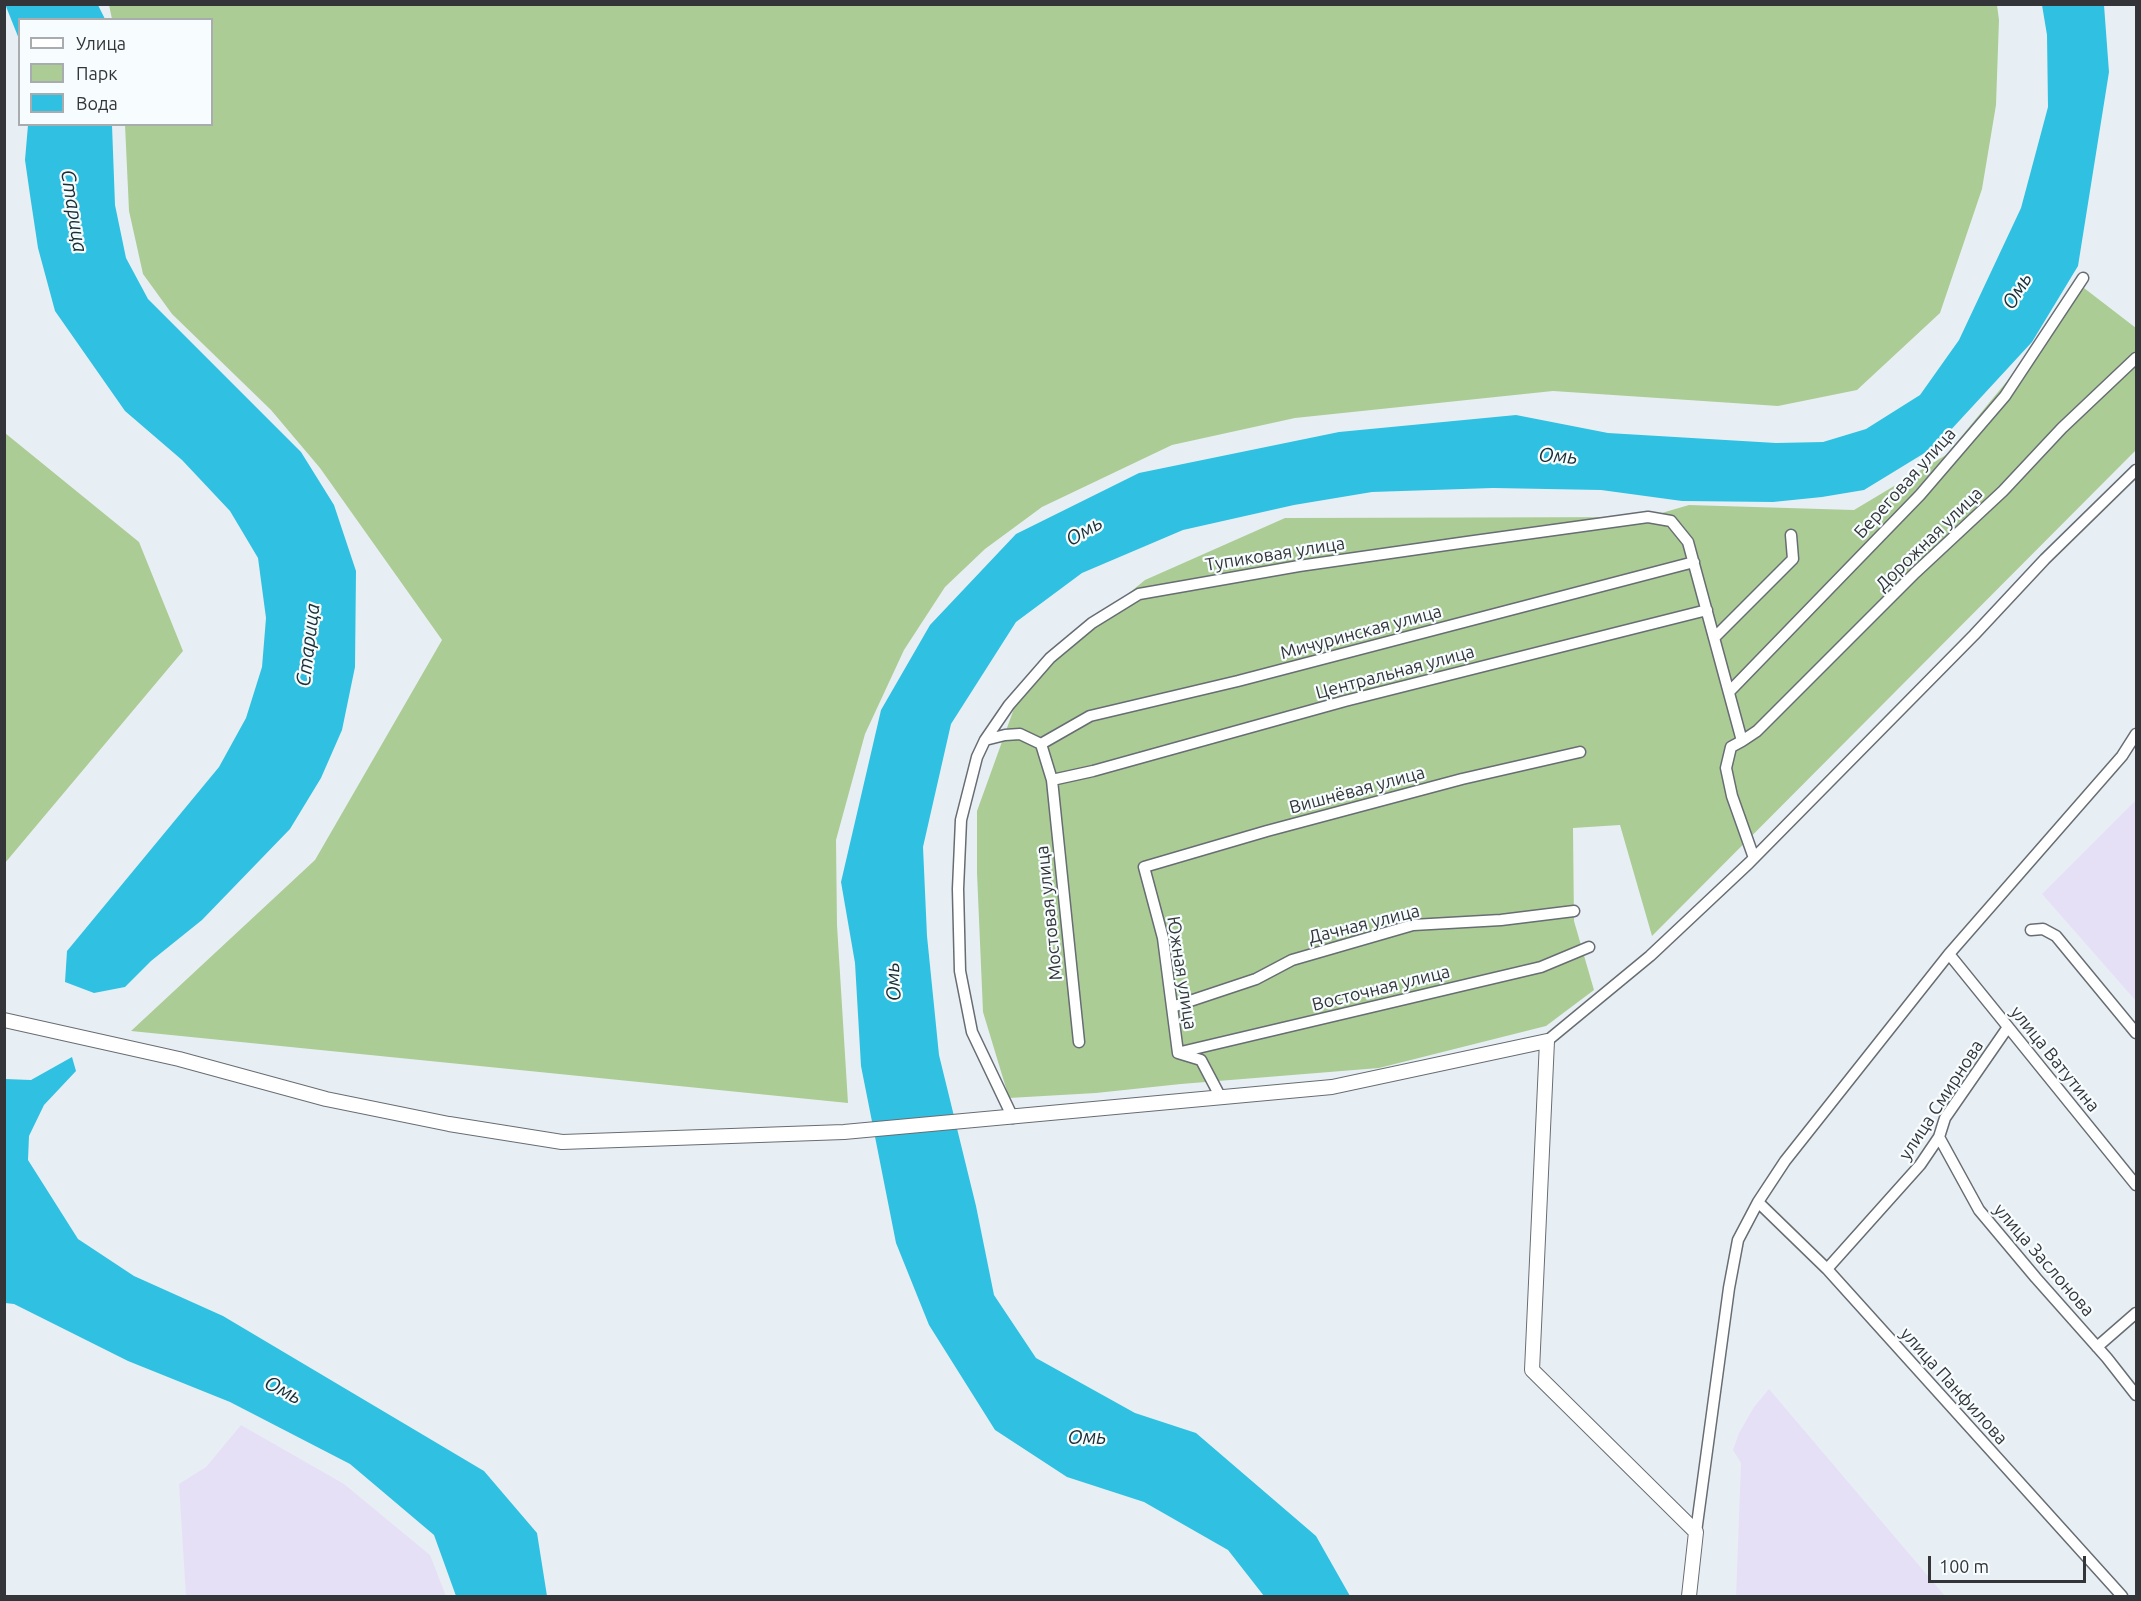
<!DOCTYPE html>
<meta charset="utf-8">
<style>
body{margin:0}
#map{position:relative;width:2141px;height:1601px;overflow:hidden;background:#e8eff4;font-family:Ubuntu,sans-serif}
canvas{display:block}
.frame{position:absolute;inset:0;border:6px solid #333538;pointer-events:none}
.legend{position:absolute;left:18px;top:18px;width:195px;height:108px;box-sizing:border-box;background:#f7fcff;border:2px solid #a9acaf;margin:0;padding:8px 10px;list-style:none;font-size:18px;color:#333538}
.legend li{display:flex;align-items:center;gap:12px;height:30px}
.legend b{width:30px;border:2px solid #a9acaf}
.scale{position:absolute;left:1928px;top:1556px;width:158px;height:27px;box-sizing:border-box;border:3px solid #333538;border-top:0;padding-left:8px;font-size:18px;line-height:21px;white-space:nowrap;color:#333538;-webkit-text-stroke:4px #f7fcff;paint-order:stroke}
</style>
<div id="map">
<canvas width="2141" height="1601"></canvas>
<div class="frame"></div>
<ul class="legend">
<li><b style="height:8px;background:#fff"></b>Улица</li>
<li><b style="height:16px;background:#abcd95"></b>Парк</li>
<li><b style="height:16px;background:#30c1e2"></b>Вода</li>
</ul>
<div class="scale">100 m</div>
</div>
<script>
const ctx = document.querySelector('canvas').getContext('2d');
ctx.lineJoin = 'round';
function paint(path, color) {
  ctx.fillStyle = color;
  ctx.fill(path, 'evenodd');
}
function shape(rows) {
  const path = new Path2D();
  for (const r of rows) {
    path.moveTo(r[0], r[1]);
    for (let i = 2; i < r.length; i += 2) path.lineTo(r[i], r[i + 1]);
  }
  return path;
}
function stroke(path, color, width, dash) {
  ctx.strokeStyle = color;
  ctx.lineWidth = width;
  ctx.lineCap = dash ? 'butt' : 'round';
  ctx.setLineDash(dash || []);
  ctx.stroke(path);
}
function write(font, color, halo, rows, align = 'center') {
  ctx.font = font + ' Ubuntu,sans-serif';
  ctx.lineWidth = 4.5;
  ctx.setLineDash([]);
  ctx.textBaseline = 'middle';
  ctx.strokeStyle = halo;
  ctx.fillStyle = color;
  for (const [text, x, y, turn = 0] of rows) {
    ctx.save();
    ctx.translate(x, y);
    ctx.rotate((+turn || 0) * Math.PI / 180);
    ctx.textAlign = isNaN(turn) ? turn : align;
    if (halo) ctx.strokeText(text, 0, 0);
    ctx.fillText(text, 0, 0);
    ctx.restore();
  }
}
paint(shape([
 [2136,800,2136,1001,2042,894],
 [1769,1389,1945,1596,1736,1596,1741,1463,1733,1450,1739,1433,1754,1407],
 [241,1425,344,1484,430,1555,446,1596,186,1596,179,1484,206,1467]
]), '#e6e0f6');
paint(shape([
 [1997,5,1999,20,1996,105,1982,189,1940,313,1857,390,1778,406,1553,391,1295,418,1172,445,1042,507,985,549,945,587,904,650,865,734,836,840,837,925,848,1103,131,1031,315,860,442,640,320,468,271,410,172,314,143,274,129,211,125,125,212,124,212,20,112,19,109,5],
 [2084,288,2136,328,2136,450,1652,936,1620,825,1573,828,1574,921,1594,990,1546,1026,1379,1068,1181,1084,1096,1093,1009,1098,983,1012,977,873,977,811,1025,678,1145,580,1285,518,1648,517,1689,505,1854,510,1946,455],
 [5,433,139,542,183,651,5,863]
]), '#abcd95');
paint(shape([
 [5,4,98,5,105,19,20,20,19,39],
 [2042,5,2104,5,2109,72,2078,266,2032,342,1936,446,1864,490,1822,497,1773,502,1682,501,1601,490,1493,488,1372,492,1294,505,1183,530,1082,573,1016,622,951,724,923,847,927,936,939,1055,976,1206,994,1295,1036,1358,1135,1413,1196,1433,1316,1536,1350,1596,1264,1596,1228,1550,1144,1502,1067,1477,995,1430,929,1325,896,1243,861,1066,855,963,841,882,881,710,930,625,1016,534,1139,473,1339,432,1516,415,1608,433,1776,443,1823,442,1866,429,1920,395,1959,340,2021,208,2048,107,2047,35],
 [28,125,112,125,115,205,126,258,148,299,301,452,334,505,356,571,355,667,342,730,321,778,290,829,202,920,151,961,125,987,94,993,65,982,67,951,219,767,246,718,262,667,266,618,258,558,230,511,182,460,125,411,55,311,38,248,30,195,25,160],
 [72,1057,76,1071,44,1105,29,1136,28,1160,78,1239,134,1276,223,1316,484,1471,537,1533,547,1596,456,1596,434,1535,350,1464,230,1402,128,1361,14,1304,5,1303,5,1079,31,1080]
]), '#30c1e2');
const minor = shape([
 [1714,638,1793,559,1791,535],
 [1729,692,1920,495,2005,396,2083,278],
 [985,740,1005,735,1020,734,1041,744,1052,780,1093,771,1345,701,1707,610],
 [1742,741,1757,731,1915,573,2003,491,2062,428,2136,358],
 [1041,744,1090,716,1238,681,1694,562],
 [1052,780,1079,1042],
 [2031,930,2043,929,2056,936,2136,1033],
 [1949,954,2136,1185],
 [1172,1007,1256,979,1292,960,1413,925,1501,920,1574,911],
 [1547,1041,1650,956,1749,863,1974,635,2045,559,2136,470],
 [1181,1052,1541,967,1589,947],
 [1221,1098,1201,1060,1178,1053,1163,938,1144,867,1267,831,1462,779,1580,752],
 [1013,1118,972,1032,960,971,958,889,961,820,977,757,985,740,1009,705,1050,658,1092,623,1139,594,1299,566,1467,542,1648,517,1671,521,1688,542,1742,741,1731,747,1726,768,1732,796,1754,858],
 [1939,1137,1979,1210,2036,1278,2107,1358,2136,1395],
 [1758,1202,1827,1269,2122,1596],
 [1827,1269,1920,1165,1939,1137,1945,1118,2008,1027],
 [2097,1347,2136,1313],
 [1696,1532,1729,1288,1738,1240,1758,1202,1785,1161,1949,954,2122,756,2136,734]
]);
const major = shape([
 [4,1020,179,1059,326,1099,449,1124,562,1142,844,1132,1332,1087,1547,1041,1532,1370,1696,1532,1689,1596]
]);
stroke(minor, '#676d72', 13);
stroke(major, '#676d72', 16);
stroke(minor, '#fff', 10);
stroke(major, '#fff', 14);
write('18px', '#333538', '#f7fcff', [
 ["Береговая улица",1905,483,-48],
 ["Дорожная улица",1929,539,-44],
 ["Тупиковая улица",1275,554,-9],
 ["Мичуринская улица",1361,632,-15],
 ["Центральная улица",1395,672,-15],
 ["Вишнёвая улица",1357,790,-15],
 ["Мостовая улица",1049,913,-96],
 ["Дачная улица",1364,924,-14],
 ["Южная улица",1182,973,81],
 ["Восточная улица",1381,988,-14],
 ["улица Ватутина",2055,1059,51],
 ["улица Смирнова",1941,1100,-57],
 ["улица Заслонова",2044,1260,49],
 ["улица Панфилова",1954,1386,48]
]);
write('italic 20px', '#192f36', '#f7fcff', [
 ["Старица",74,211,81],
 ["Омь",2017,291,-59],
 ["Омь",1558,456,4],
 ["Омь",1084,531,-31],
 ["Старица",308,645,-83],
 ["Омь",893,982,-93],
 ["Омь",283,1390,27],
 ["Омь",1087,1437]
]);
</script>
